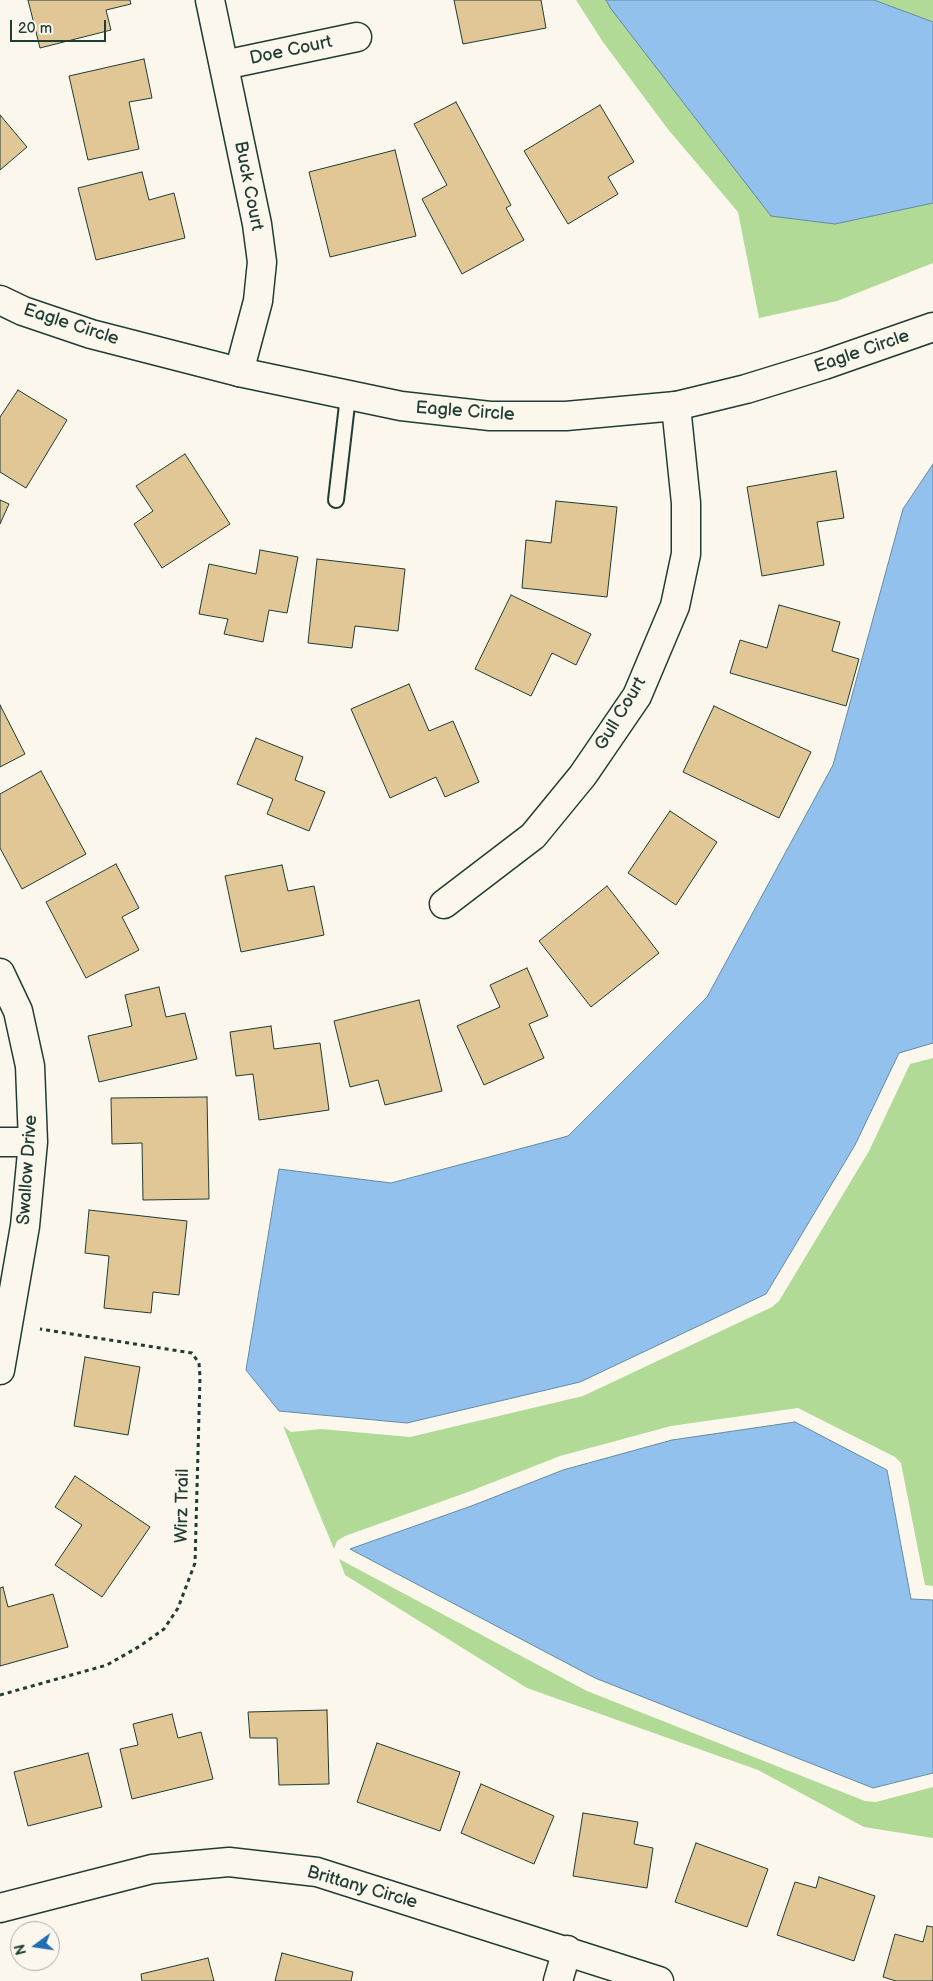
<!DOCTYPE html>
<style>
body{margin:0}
#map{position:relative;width:933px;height:1981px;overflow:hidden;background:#fbf7ec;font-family:"Balsamiq Sans",sans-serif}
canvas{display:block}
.north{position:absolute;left:10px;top:1921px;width:50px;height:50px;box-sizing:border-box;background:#fbf7ec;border:1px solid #a3ada2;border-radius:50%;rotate:256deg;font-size:14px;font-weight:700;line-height:20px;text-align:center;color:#1f3d34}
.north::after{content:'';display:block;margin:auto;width:18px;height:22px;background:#1f6fb2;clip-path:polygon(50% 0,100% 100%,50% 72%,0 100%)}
.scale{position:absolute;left:10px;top:20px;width:96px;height:22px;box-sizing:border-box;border:2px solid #1f3d34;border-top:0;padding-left:6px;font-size:15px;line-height:18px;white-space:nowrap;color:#1f3d34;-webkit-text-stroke:4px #fbf7ec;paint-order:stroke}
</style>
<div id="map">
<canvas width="933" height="1981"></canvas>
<div class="north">N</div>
<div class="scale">20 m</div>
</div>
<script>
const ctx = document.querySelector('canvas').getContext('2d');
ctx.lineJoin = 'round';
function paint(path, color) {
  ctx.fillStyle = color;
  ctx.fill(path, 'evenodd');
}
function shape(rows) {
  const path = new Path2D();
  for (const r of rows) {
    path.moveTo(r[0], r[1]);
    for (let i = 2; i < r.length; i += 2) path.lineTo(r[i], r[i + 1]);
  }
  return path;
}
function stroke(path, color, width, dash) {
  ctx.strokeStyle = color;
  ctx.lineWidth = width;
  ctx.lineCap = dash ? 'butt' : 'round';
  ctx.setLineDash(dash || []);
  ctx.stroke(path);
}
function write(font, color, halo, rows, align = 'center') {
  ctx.font = font + ' "Balsamiq Sans",sans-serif';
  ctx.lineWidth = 4;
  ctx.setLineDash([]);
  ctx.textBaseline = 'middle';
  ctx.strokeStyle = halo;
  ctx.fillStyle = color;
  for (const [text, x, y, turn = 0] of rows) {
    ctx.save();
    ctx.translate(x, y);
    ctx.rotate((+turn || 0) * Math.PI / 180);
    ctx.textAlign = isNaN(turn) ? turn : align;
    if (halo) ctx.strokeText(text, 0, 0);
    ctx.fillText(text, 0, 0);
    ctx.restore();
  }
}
paint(shape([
 [576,0,933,0,933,263,837,301,759,318,738,212,667,128,603,42],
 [933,1058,933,1586,925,1585,901,1463,895,1457,798,1408,671,1426,560,1456,468,1492,345,1536,337,1541,334,1549,283,1426,291,1432,321,1429,410,1437,583,1396,772,1307,779,1301,869,1151,910,1064],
 [339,1559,587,1691,865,1801,876,1802,933,1787,933,1838,864,1827,758,1770,527,1688,345,1575]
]), '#b1da97');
const water = shape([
 [606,0,874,0,933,22,933,203,835,224,771,216,611,9,606,0],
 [933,464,933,1043,899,1053,855,1145,766,1294,580,1382,407,1423,279,1411,246,1370,279,1169,391,1183,568,1136,707,997,833,765,903,509,933,464],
 [795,1422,887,1470,911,1599,933,1600,933,1773,873,1788,595,1678,350,1549,474,1505,563,1470,672,1440,795,1422]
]);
paint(water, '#91c1ec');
stroke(water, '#638ca2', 1);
const building = shape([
 [28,0,130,0,131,4,106,10,111,30,40,48,28,0],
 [454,0,541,0,546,28,463,44,454,0],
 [144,59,152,98,129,102,139,149,88,160,69,76,144,59],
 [456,102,511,205,506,208,524,240,462,274,422,199,447,185,414,124,456,102],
 [600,105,634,162,608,177,618,194,568,224,524,151,600,105],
 [0,115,27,147,0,170,0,115],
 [395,150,416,236,330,257,309,172,395,150],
 [142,172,149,200,174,193,185,238,96,260,78,188,142,172],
 [18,390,67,420,26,488,0,472,0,417,18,390],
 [185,454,230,524,162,568,134,524,153,511,136,486,185,454],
 [836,471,844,518,817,522,824,565,762,576,747,487,836,471],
 [0,500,9,504,0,524,0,500],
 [556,501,617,507,607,597,522,588,526,540,551,543,556,501],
 [260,550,298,557,287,613,269,610,263,642,224,634,228,619,199,614,209,564,256,574,260,550],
 [317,559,405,569,398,631,355,626,352,648,308,643,317,559],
 [511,595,591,634,576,665,552,653,531,696,475,669,511,595],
 [779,605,840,622,832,651,859,659,846,706,730,673,740,640,767,648,779,605],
 [409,684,429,731,453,721,479,782,445,797,436,777,390,798,351,709,409,684],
 [0,705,25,754,0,767,0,705],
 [714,706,811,752,779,818,683,772,714,706],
 [256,738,303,757,295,780,325,792,309,831,267,814,273,799,237,784,256,738],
 [41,771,86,854,22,889,0,848,0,794,41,771],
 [670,811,717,842,676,905,628,873,670,811],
 [116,864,139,908,122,917,139,950,86,978,46,902,116,864],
 [282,865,288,891,314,886,324,935,241,952,225,876,282,865],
 [607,886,659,953,591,1007,539,941,607,886],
 [527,968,548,1016,529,1024,544,1058,484,1085,457,1026,500,1007,490,985,527,968],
 [159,987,166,1017,185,1013,197,1059,99,1082,88,1036,132,1026,125,995,159,987],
 [419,1000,442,1091,385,1105,378,1080,350,1087,334,1021,419,1000],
 [271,1026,274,1049,320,1043,329,1110,259,1120,253,1074,236,1076,230,1032,271,1026],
 [207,1097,209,1199,143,1200,142,1143,112,1144,111,1098,207,1097],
 [89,1210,187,1221,179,1295,153,1292,151,1313,104,1308,109,1256,85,1253,89,1210],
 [85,1357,140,1367,128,1435,74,1426,85,1357],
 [75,1476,150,1527,102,1597,55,1565,82,1525,55,1507,75,1476],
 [3,1587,8,1607,53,1594,68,1647,0,1666,0,1588,3,1587],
 [327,1710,329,1784,279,1785,277,1738,250,1738,248,1712,327,1710],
 [172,1714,178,1738,201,1732,213,1779,132,1799,120,1749,138,1745,133,1724,172,1714],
 [377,1743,460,1772,440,1831,357,1802,377,1743],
 [88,1753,102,1807,28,1826,14,1772,88,1753],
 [481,1784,554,1816,534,1864,461,1833,481,1784],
 [583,1813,638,1822,634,1844,653,1848,647,1888,573,1876,583,1813],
 [696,1843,768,1869,747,1927,675,1902,696,1843],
 [819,1877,875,1896,854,1961,777,1935,795,1882,816,1888,819,1877],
 [927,1926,933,1927,933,1981,896,1981,883,1977,895,1934,923,1942,927,1926],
 [282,1953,353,1972,351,1981,275,1981,282,1953],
 [208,1958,214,1981,142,1981,141,1974,208,1958]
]);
paint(building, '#e1c696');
stroke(building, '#1f3d34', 1);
const lane = shape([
 [336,500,348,396]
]);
const street = shape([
 [210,0,257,224,262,262,258,301,239,372],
 [224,65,357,37],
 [444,904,533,836,583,775,637,696,675,606,686,554,686,503,676,406],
 [0,973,18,1011,30,1066,33,1142,25,1226,0,1370],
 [0,1142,33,1142],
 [0,1908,152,1869,229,1862,317,1872,659,1981],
 [558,1981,567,1950]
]);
const secondary = shape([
 [0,300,23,311,91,334,239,372,401,406,490,416,566,416,676,406,746,389,824,365,933,327]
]);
stroke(lane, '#1f3d34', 18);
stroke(street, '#1f3d34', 31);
stroke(secondary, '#1f3d34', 31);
stroke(shape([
 [0,1695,107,1665,140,1646,164,1629,178,1608,195,1563,200,1377,199,1363,192,1353,40,1329]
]), '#1f3d34', 3, [4, 4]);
stroke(lane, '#fbf7ec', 14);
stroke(street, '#fbf7ec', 28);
stroke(secondary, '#fbf7ec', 28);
write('18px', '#1f3d34', '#fbf7ec', [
 ["Doe Court",291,51,-12],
 ["Buck Court",248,186,79],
 ["Eagle Circle",71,325,18],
 ["Eagle Circle",862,352,-19],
 ["Eagle Circle",465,412,4],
 ["Gull Court",621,714,-59],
 ["Swallow Drive",28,1170,-86],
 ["Wirz Trail",183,1506,-89],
 ["Brittany Circle",362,1888,16]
]);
</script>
